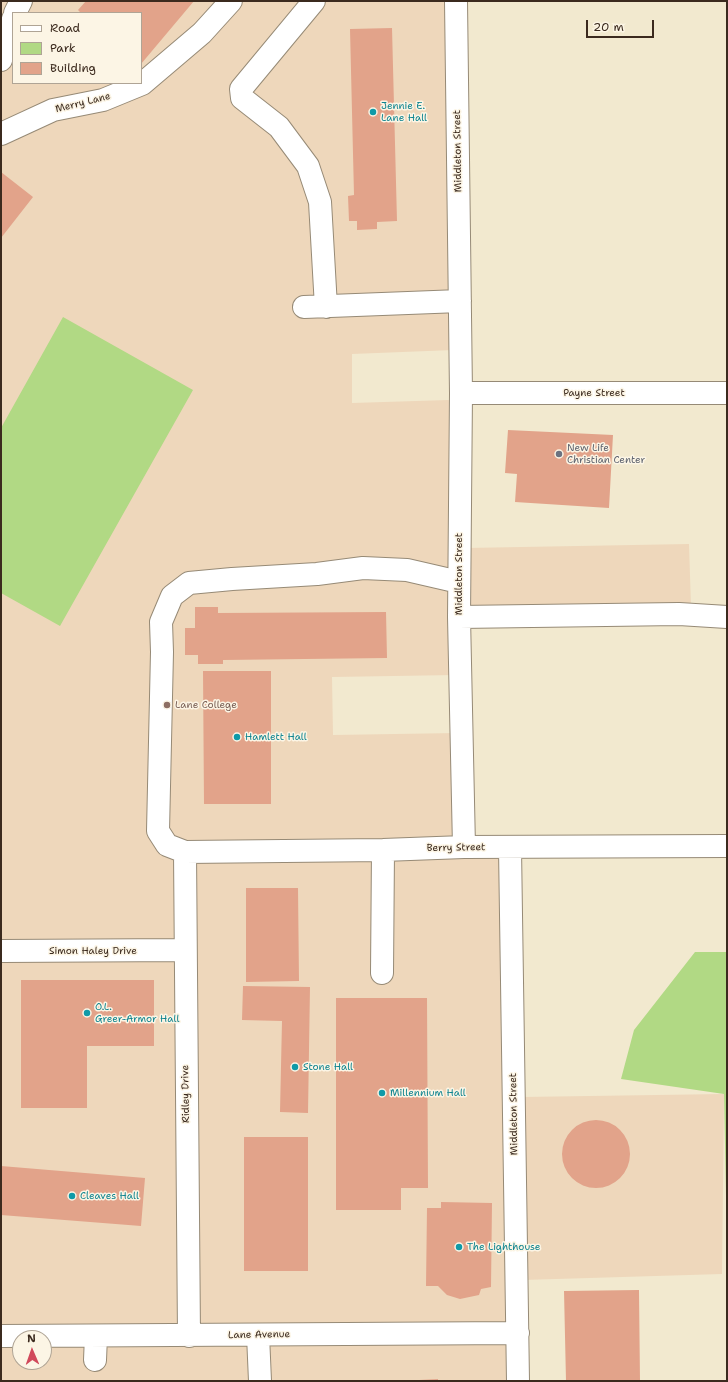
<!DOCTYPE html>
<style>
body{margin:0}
#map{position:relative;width:728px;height:1382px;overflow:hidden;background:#f2e9cf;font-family:"Shantell Sans",sans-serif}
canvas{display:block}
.frame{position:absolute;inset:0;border:2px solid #3b2a1e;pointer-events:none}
.legend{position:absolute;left:12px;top:12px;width:130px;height:72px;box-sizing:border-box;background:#fcf5e5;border:1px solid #afa495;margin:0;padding:5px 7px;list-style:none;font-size:12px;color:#3b2a1e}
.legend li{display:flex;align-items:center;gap:8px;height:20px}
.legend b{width:20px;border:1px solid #afa495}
.north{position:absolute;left:12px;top:1330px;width:40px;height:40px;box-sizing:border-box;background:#fcf5e5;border:1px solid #afa495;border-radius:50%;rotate:358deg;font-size:11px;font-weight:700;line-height:16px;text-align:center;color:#3b2a1e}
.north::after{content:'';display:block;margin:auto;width:14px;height:18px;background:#d1495b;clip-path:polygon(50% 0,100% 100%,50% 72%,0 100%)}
.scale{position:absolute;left:586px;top:20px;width:68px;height:18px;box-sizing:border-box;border:2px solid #3b2a1e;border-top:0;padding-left:5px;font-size:12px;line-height:14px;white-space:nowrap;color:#3b2a1e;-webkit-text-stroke:3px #fcf5e5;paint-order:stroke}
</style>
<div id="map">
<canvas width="728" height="1382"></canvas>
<div class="frame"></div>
<ul class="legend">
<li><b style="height:5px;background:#fff"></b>Road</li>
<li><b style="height:11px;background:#b1d984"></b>Park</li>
<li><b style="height:11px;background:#e2a38a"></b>Building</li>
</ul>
<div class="north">N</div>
<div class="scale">20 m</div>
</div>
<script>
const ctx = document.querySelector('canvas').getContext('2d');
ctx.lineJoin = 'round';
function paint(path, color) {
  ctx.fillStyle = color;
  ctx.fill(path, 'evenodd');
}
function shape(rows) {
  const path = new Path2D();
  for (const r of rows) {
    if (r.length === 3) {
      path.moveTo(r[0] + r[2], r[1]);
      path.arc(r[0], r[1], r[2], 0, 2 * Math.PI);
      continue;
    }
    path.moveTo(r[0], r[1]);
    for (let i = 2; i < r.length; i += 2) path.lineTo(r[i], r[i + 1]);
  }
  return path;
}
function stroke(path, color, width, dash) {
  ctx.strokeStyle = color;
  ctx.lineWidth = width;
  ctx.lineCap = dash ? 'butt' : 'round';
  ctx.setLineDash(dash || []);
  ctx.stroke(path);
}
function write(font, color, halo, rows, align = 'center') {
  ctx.font = font + ' "Shantell Sans",sans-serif';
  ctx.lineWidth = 3;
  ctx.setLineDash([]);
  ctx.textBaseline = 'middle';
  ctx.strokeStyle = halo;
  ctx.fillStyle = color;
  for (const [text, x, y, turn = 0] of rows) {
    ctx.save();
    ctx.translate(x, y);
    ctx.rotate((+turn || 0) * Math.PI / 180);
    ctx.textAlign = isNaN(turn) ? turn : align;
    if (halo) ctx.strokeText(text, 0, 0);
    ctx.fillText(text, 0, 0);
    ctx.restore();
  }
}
paint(shape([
 [1,1,451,1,453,350,352,354,352,403,448,400,457,402,466,548,689,544,691,607,454,613,455,675,332,677,333,735,457,733,458,854,504,853,511,1381,1,1381],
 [13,13,141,13,141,83,13,83],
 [20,1338,44,1338,44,1362,20,1362],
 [724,1094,722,1274,523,1280,522,1097]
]), '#eed7bb');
paint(shape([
 [63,317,193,390,60,626,1,593,1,428],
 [695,952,727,952,727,1247,724,1094,621,1079,634,1030]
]), '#b1d984');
paint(shape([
 [86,1,194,1,141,64,141,13,81,13,78,10],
 [392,28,397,221,377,222,377,229,357,230,357,221,349,221,348,196,354,195,350,29],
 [1,172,33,197,1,238],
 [508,430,613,435,609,508,515,502,517,474,505,473],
 [195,607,218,607,218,613,386,612,387,658,223,660,223,664,198,664,198,655,185,655,185,628,195,628],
 [203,671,271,671,271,804,204,804],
 [246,888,298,888,299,981,246,982],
 [21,980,154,980,154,1046,87,1046,87,1108,21,1108],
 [243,986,310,987,308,1113,280,1112,282,1021,242,1020],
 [336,998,427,998,428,1188,401,1188,401,1210,336,1210],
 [596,1154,34],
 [244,1137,308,1137,308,1271,244,1271],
 [1,1166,145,1178,141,1226,1,1215],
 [441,1202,492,1203,491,1287,481,1289,479,1295,460,1299,447,1295,438,1286,426,1286,427,1208,441,1208],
 [639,1290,640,1381,566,1381,564,1291],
 [438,1379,438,1381,419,1381,419,1380]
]), '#e2a38a');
const minor = shape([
 [314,1,241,89,242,98,279,127,308,166,320,202,326,307],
 [456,1,461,393,459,617,464,847],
 [15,13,21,1],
 [1,60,13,19],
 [1,134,53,110,103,100,142,84,202,33,231,1],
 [304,307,460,301],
 [461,393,727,393],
 [459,582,407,570,363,568,317,574,232,579,189,583,172,596,161,622,162,652,158,831,167,845,185,852,383,850,464,847,727,846],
 [459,617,679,614,727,617],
 [510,848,518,1381],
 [185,852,189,1336],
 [1,951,185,950],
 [382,973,383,850],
 [258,1335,260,1381],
 [1,1336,518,1333],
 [95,1360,96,1336]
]);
stroke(minor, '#968a76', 24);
stroke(minor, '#fff', 22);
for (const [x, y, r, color] of [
 [373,112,4,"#0f9aa8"],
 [559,454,4,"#6b7280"],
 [167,705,4,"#8d6e63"],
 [237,737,4,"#0f9aa8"],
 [87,1013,4,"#0f9aa8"],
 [295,1067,4,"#0f9aa8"],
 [382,1093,4,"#0f9aa8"],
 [72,1196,4,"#0f9aa8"],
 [459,1247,4,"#0f9aa8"]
]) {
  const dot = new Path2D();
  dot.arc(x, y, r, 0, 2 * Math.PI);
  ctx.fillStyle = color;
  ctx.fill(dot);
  stroke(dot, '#fcf5e5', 1.5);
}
write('10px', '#3b2a1e', '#fcf5e5', [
 ["Merry Lane",83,103,-14],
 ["Middleton Street",458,151,-91],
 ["Payne Street",594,393],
 ["Middleton Street",459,574,-90],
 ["Berry Street",456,848,-1],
 ["Simon Haley Drive",93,951],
 ["Ridley Drive",186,1094,-91],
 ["Middleton Street",514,1114,-91],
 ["Lane Avenue",259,1335,-1]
]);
write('10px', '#0d838f', '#fcf5e5', [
 ["Jennie E.",381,106],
 ["Lane Hall",381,118],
 ["Hamlett Hall",245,737],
 ["O.L.",95,1007],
 ["Greer-Armor Hall",95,1019],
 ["Stone Hall",303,1067],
 ["Millennium Hall",390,1093],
 ["Cleaves Hall",80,1196],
 ["The Lighthouse",467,1247]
], 'left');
write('10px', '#5b616d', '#fcf5e5', [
 ["New Life",567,448],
 ["Christian Center",567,460]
], 'left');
write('10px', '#785e54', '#fcf5e5', [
 ["Lane College",175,705]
], 'left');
</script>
